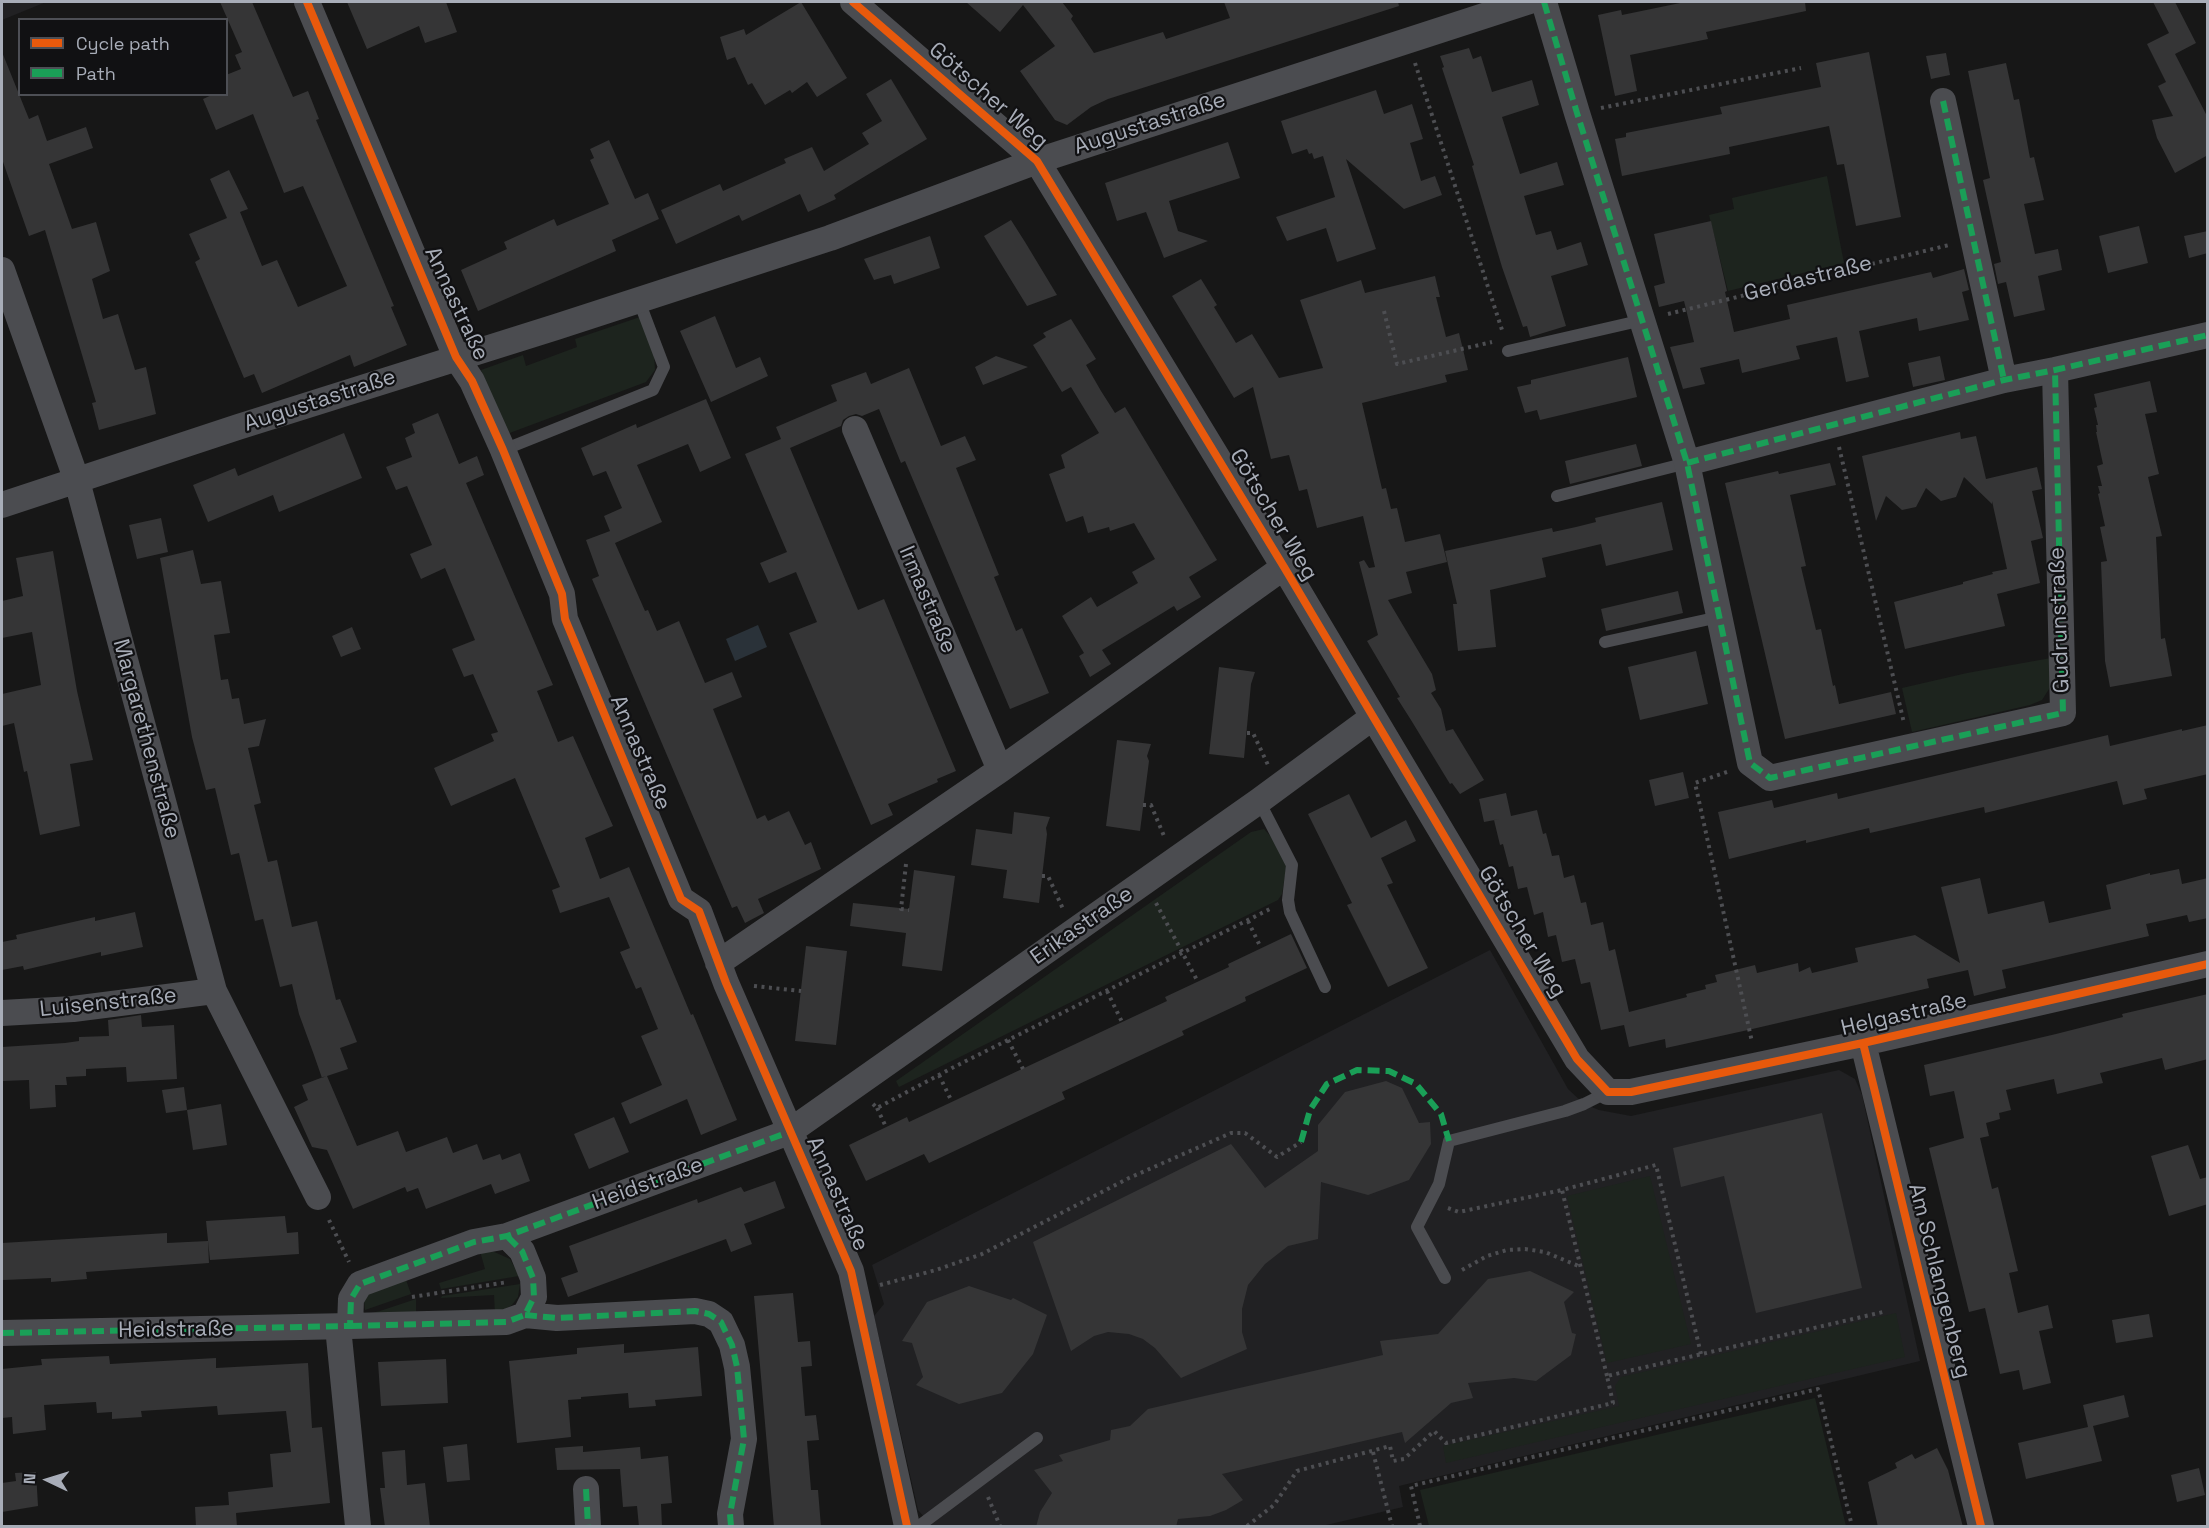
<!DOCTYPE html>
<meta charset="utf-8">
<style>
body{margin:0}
#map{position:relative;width:2209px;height:1528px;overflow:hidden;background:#171717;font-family:"Space Grotesk",sans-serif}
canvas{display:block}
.frame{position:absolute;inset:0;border:3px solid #a8adb8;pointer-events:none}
.legend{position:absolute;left:18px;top:18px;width:210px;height:78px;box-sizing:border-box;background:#111113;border:2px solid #4d4f55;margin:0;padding:8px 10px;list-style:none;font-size:18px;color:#a8adb8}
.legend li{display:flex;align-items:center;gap:12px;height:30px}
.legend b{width:30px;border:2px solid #4d4f55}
.north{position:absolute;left:18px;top:1450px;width:60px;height:60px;-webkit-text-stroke:4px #111113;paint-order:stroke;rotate:274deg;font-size:16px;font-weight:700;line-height:24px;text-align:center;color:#a8adb8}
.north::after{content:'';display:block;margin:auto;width:21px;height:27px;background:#a8adb8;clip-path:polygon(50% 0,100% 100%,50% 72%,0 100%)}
</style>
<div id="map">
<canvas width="2209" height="1528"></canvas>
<div class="frame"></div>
<ul class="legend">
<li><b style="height:8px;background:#e8590c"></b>Cycle path</li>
<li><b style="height:8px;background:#1a9f57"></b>Path</li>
</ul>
<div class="north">N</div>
</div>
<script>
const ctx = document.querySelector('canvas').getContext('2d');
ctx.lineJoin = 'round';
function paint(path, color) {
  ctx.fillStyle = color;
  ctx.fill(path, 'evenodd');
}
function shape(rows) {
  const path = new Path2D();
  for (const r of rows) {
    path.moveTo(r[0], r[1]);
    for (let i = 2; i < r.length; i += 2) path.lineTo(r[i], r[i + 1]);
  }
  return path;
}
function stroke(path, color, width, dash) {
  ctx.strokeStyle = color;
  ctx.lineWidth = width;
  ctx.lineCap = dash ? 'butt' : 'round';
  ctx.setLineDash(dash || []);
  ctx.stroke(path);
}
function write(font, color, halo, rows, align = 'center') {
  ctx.font = font + ' "Space Grotesk",sans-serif';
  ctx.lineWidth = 4.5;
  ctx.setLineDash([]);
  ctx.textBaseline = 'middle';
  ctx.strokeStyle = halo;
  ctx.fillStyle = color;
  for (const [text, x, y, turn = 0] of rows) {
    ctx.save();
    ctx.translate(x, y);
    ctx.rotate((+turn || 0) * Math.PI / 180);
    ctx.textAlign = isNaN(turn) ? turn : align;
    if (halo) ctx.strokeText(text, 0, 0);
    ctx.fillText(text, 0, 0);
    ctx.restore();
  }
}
paint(shape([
 [2,2,46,2,2,20],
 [1490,950,1568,1089,1584,1104,1599,1110,1631,1116,1839,1070,1855,1079,1862,1095,1920,1361,1399,1486,1403,1507,1322,1526,932,1526,918,1510,874,1316,884,1304,872,1265]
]), '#212123');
paint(shape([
 [1827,176,1844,263,1728,291,1709,215,1734,209,1732,198],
 [640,317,654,354,655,370,646,382,507,434,481,370,523,355,526,366,577,347,575,339],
 [2051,658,2051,686,2042,700,2030,705,1912,732,1902,688,1967,673],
 [1264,829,1274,840,1287,863,1282,894,1278,900,899,1087,896,1081,1251,832],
 [1650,1176,1691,1344,1607,1363,1567,1196],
 [480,1251,492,1251,510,1259,519,1276,441,1289,439,1283,485,1269],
 [405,1277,411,1294,365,1310,364,1300,367,1294],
 [520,1284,518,1297,512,1305,495,1315,494,1295,441,1298,442,1296],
 [416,1299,416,1317,367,1314,380,1311],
 [1896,1313,1905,1357,1446,1463,1443,1446,1619,1406,1615,1386,1621,1377],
 [1815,1398,1846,1526,1429,1526,1420,1490]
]), '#1d241e');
paint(shape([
 [758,625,767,647,735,661,726,639]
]), '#2a3239');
paint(shape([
 [220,2,252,2,293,97,308,91,319,119,316,120,394,306,391,307,407,345,354,367,350,355,262,393,254,374,244,378,195,262,200,259,189,234,227,218,210,179,229,170,248,209,240,212,262,266,277,260,298,307,347,286,303,186,284,193,253,114,216,130,203,99,214,94,226,94,226,75,241,69,235,55,242,52],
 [347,2,446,2,457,32,425,43,419,26,367,49],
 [801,2,847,78,817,97,807,82,792,93,790,90,765,105,752,83,748,85,735,57,727,60,720,37,744,29,746,35],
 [966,2,1062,2,1073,16,1071,19,1094,53,1163,32,1166,39,1230,18,1224,2,1398,2,1399,6,1108,99,1091,107,1067,125,1055,120,1020,71,1055,46,1023,5,1000,32],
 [1685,2,1805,2,1806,11,1706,32,1708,39,1630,55,1637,91,1615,96,1598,15,1621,10,1622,15],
 [2153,2,2175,2,2196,43,2175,54,2208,118,2208,155,2175,173,2157,138,2152,120,2173,116,2158,86,2166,82,2147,44,2169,33],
 [1469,48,1473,59,1481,56,1492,92,1532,80,1539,105,1502,117,1520,174,1557,162,1564,185,1524,196,1530,216,1536,235,1551,231,1557,250,1581,242,1588,265,1551,276,1566,326,1530,337,1527,326,1523,327,1502,267,1472,166,1474,165,1442,68,1444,67,1440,56],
 [2,52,29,119,38,115,47,141,86,127,93,148,49,164,72,229,96,222,110,271,92,279,103,319,118,314,135,370,146,367,156,414,99,430,92,403,96,402,45,230,29,236,2,159],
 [1869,52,1901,217,1856,226,1844,164,1837,165,1829,126,1729,147,1730,154,1622,176,1615,139,1626,137,1626,133,1722,114,1720,107,1821,87,1816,63],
 [1946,53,1950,75,1931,79,1926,56],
 [2006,63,2014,100,2019,99,2030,158,2034,157,2044,200,2024,204,2035,254,2058,249,2062,270,2038,276,2045,310,2014,317,2006,282,1998,284,1994,264,2001,262,1983,180,1990,178,1968,71],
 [891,79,927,139,834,195,836,199,808,212,800,194,742,221,739,215,676,244,661,210,720,184,723,191,786,163,784,159,812,147,824,171,869,144,862,133,882,121,866,94],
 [1376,90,1384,114,1412,104,1423,139,1410,143,1421,181,1435,176,1442,195,1404,209,1346,159,1376,249,1337,262,1326,228,1287,241,1276,217,1335,197,1323,156,1314,159,1312,153,1309,154,1307,149,1292,154,1281,121],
 [609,140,635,199,648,193,659,219,612,240,616,251,478,311,461,270,507,249,504,242,554,219,557,226,609,204,590,160,594,158,590,149],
 [1228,142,1240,178,1169,201,1178,231,1208,241,1164,258,1146,212,1117,221,1105,183],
 [1011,220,1025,242,1057,295,1027,306,984,236],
 [1711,221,1727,291,1725,292,1734,332,1790,319,1787,305,1931,272,1933,278,1964,269,1969,290,1962,292,1969,320,1919,331,1917,318,1859,331,1869,377,1846,382,1837,337,1796,346,1800,359,1742,373,1739,359,1700,368,1705,384,1683,389,1670,347,1694,342,1684,301,1659,307,1654,286,1665,283,1654,234],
 [2139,226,2148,263,2108,273,2099,236],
 [2208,231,2208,253,2189,258,2184,236],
 [930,236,940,268,894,284,891,275,874,280,864,259],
 [1435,276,1440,297,1436,297,1446,337,1459,333,1468,370,1445,375,1447,382,1362,403,1382,489,1386,488,1391,509,1397,508,1405,542,1440,534,1447,562,1406,572,1412,593,1388,600,1432,674,1436,690,1431,693,1441,709,1446,731,1453,729,1484,780,1460,794,1452,783,1450,784,1411,720,1397,698,1400,697,1367,641,1378,635,1359,562,1364,560,1369,568,1375,567,1363,516,1317,528,1307,489,1299,491,1289,455,1271,459,1253,387,1234,398,1172,296,1201,279,1217,305,1214,307,1236,343,1252,334,1279,378,1323,368,1300,300,1361,280,1365,293],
 [715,316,736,368,760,357,768,376,711,402,680,331],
 [1071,319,1096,359,1086,365,1101,391,1115,413,1125,407,1217,560,1189,577,1201,597,1177,611,1174,606,1102,650,1111,664,1090,677,1079,656,1084,653,1062,616,1091,597,1097,607,1138,583,1132,572,1155,559,1134,523,1110,531,1109,527,1088,533,1083,516,1066,522,1049,474,1065,468,1061,455,1099,433,1071,387,1062,392,1033,345,1046,337,1043,333],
 [996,356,1028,367,983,385,975,367],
 [1940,356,1945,380,1913,387,1908,363],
 [1628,357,1637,397,1540,420,1537,410,1525,413,1517,387,1531,384,1531,380],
 [909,368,941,446,965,436,976,460,956,468,999,575,994,577,1016,631,1022,628,1049,693,1010,709,905,461,901,463,879,409,862,416,856,414,849,416,843,420,841,426,790,448,858,610,884,599,956,771,937,779,938,782,888,804,893,815,871,825,789,633,817,622,796,572,769,583,760,563,787,552,745,454,781,439,776,427,837,401,831,385,866,372,871,384],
 [2150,381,2157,412,2145,414,2159,474,2148,477,2162,536,2156,537,2161,639,2165,638,2172,676,2110,687,2105,661,2101,562,2107,561,2100,527,2105,526,2098,494,2100,493,2098,486,2102,486,2097,466,2103,464,2096,432,2097,432,2096,425,2098,425,2094,408,2097,407,2094,394],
 [706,399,731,458,700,472,688,444,637,465,662,522,615,543,645,611,648,610,657,631,679,621,705,683,732,672,742,697,713,709,757,819,765,815,768,821,789,811,805,845,811,842,821,869,758,899,764,913,745,923,737,906,732,908,592,579,599,576,586,540,610,531,612,536,604,516,622,508,606,471,593,476,581,448,636,424,637,428],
 [438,413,459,464,477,456,484,475,466,483,553,685,537,691,558,742,573,736,613,826,585,838,600,879,629,867,691,1015,693,1014,737,1120,701,1135,687,1099,630,1124,621,1103,662,1085,641,1036,658,1029,641,987,636,989,620,952,630,948,609,897,560,913,552,890,560,887,515,778,451,806,434,768,494,741,491,734,498,732,473,674,464,677,452,649,475,640,445,568,421,579,410,554,432,545,407,486,396,490,386,467,412,457,405,438,415,433,412,424],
 [1960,432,1961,439,1976,436,1986,479,2037,467,2042,489,2032,491,2043,538,2031,541,2040,583,1997,594,2005,626,1905,649,1894,602,1963,584,1963,582,1993,574,1992,572,2007,569,1992,501,1992,504,1964,477,1956,497,1941,501,1926,488,1916,507,1902,510,1886,496,1876,521,1862,456],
 [344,433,362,478,279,512,273,495,208,522,193,485,235,468,238,476],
 [1636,444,1642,466,1570,484,1565,461],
 [1830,463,1836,485,1790,495,1806,566,1801,567,1816,630,1821,629,1833,686,1835,685,1839,704,1891,692,1896,714,1785,739,1725,483,1778,471,1779,474],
 [1662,502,1673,550,1606,566,1601,544,1542,558,1546,577,1490,590,1496,647,1458,651,1453,604,1457,604,1445,551,1552,528,1553,532,1576,527,1596,522,1595,518],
 [161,518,168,552,137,559,129,525],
 [193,550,201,584,221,581,230,633,214,635,221,680,228,679,232,699,239,698,244,724,266,719,259,746,248,748,261,803,254,805,268,862,277,860,292,927,317,921,336,1000,340,999,357,1042,340,1048,348,1069,327,1076,357,1146,398,1131,406,1152,447,1137,453,1153,477,1144,483,1160,500,1154,502,1160,520,1153,530,1181,495,1194,491,1184,426,1209,418,1188,407,1192,405,1187,353,1209,327,1150,312,1147,294,1107,308,1100,302,1085,326,1076,322,1078,314,1055,299,1014,292,984,280,987,263,919,255,921,239,853,231,855,215,788,206,790,192,737,160,558],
 [53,551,77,691,93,760,70,764,80,826,40,835,27,771,24,772,14,723,2,726,2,694,41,685,32,632,2,638,2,601,23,596,16,558],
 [1678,591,1683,613,1606,631,1601,609],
 [352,627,361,649,341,657,332,636],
 [1696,651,1708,704,1640,720,1628,667],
 [1219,667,1255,672,1251,684,1244,758,1209,754],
 [2208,725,2208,774,2144,789,2147,799,2123,805,2117,781,1985,813,1984,807,1870,833,1869,828,1806,843,1806,840,1729,859,1718,812,1772,800,1774,808,1837,793,1838,799,2108,735,2110,746,2182,729,2182,731],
 [1117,740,1151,744,1147,756,1149,761,1140,831,1106,826],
 [1683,772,1689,798,1655,806,1649,780],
 [1506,793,1511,816,1537,810,1543,834,1546,833,1552,856,1559,855,1564,878,1574,875,1581,903,1586,902,1591,925,1603,922,1609,951,1615,949,1629,1012,1687,997,1686,994,1706,989,1705,985,1717,982,1715,975,1755,965,1757,973,1798,963,1799,972,1810,967,1812,973,1858,962,1855,948,1915,935,1960,963,1941,887,1980,878,1988,914,2044,901,2049,923,2111,909,2106,885,2150,873,2150,875,2179,869,2182,884,2208,878,2208,918,2189,922,2187,915,2146,924,2149,936,2002,970,2006,988,1974,996,1968,970,1927,979,1929,988,1748,1030,1666,1048,1665,1039,1629,1047,1624,1025,1601,1030,1590,982,1581,984,1575,959,1562,962,1556,935,1548,937,1543,912,1534,915,1527,887,1518,889,1513,866,1509,867,1503,844,1500,845,1494,820,1500,819,1484,822,1479,799],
 [1349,794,1371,838,1406,820,1416,841,1381,858,1393,883,1387,885,1428,968,1388,987,1347,905,1352,903,1308,814],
 [1014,812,1050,817,1046,828,1047,834,1039,903,1003,898,1007,870,971,865,976,829,1012,834],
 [914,870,955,876,942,971,902,966,906,933,850,926,853,903,909,909],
 [135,912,143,947,101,956,101,952,24,970,23,966,2,970,2,942,17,939,16,935,95,917,95,921],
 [1291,934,1307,968,1245,997,1246,1001,1182,1031,1184,1035,1062,1092,1065,1099,929,1163,924,1154,866,1181,849,1145,907,1117,909,1122,1167,1001,1165,997,1229,967,1228,964],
 [806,946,847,951,836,1045,795,1041],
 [2208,994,2208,1059,2165,1070,2162,1058,2100,1073,2103,1083,2057,1094,2054,1079,2006,1090,2011,1110,1999,1113,2000,1119,1986,1123,1989,1136,1980,1138,1992,1189,1998,1187,2018,1271,2009,1273,2018,1313,2048,1305,2053,1328,2039,1331,2051,1383,2023,1390,2019,1370,2000,1374,1985,1308,1969,1312,1929,1148,1964,1138,1954,1091,1930,1096,1924,1065,2056,1034,2123,1017,2122,1014],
 [141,1015,142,1027,174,1025,177,1079,127,1082,126,1067,86,1069,86,1076,66,1077,67,1085,55,1085,56,1107,30,1109,29,1080,2,1081,2,1047,65,1043,79,1041,79,1037,109,1036,108,1020],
 [1386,1081,1402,1088,1419,1123,1430,1122,1431,1144,1409,1180,1368,1195,1321,1182,1318,1239,1288,1246,1265,1264,1248,1285,1242,1309,1242,1332,1247,1349,1181,1378,1155,1348,1143,1339,1129,1334,1108,1332,1094,1336,1071,1351,1033,1242,1231,1144,1265,1188,1318,1151,1318,1125,1345,1092],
 [184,1087,187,1110,166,1113,162,1090],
 [221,1104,227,1145,193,1150,187,1110],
 [1822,1113,1862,1288,1756,1313,1724,1176,1681,1187,1673,1148],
 [614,1117,629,1152,589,1169,574,1134],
 [2188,1145,2200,1179,2208,1177,2208,1204,2169,1216,2151,1156],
 [775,1181,785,1208,744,1224,752,1244,731,1252,726,1239,568,1297,561,1278,578,1272,569,1246,697,1199,698,1203,741,1187,744,1192],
 [285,1216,287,1233,298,1232,299,1254,210,1260,206,1221],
 [167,1233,167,1243,208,1241,209,1263,86,1272,87,1279,51,1282,51,1278,3,1280,2,1276,2,1243],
 [1530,1271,1574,1292,1564,1302,1572,1333,1576,1334,1571,1355,1536,1381,1514,1378,1468,1383,1473,1398,1451,1403,1405,1443,1402,1432,1222,1474,1243,1500,1226,1510,1210,1516,1178,1519,1176,1527,1036,1527,1040,1512,1052,1493,1034,1470,1063,1461,1059,1455,1110,1440,1111,1430,1130,1426,1148,1409,1383,1355,1380,1341,1438,1334,1488,1279],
 [969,1286,1011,1300,1013,1298,1047,1315,1033,1354,1002,1393,959,1404,916,1385,923,1377,912,1343,902,1341,927,1302],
 [793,1293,798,1342,810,1341,812,1366,801,1367,805,1416,816,1415,819,1440,807,1441,811,1490,818,1490,821,1527,774,1527,754,1296],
 [2149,1314,2153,1337,2116,1343,2112,1320],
 [624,1344,624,1353,698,1347,702,1396,655,1400,656,1406,629,1408,628,1393,581,1397,581,1399,568,1400,571,1437,517,1443,509,1361,577,1354,577,1348],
 [109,1356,110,1364,216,1358,216,1368,308,1363,312,1428,322,1427,330,1503,236,1513,237,1527,196,1527,195,1507,229,1505,228,1492,273,1487,270,1454,291,1452,286,1411,218,1415,217,1406,141,1411,142,1417,112,1419,112,1412,97,1413,96,1402,44,1405,46,1430,13,1434,12,1417,2,1418,2,1369,42,1365,41,1359],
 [446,1359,448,1403,381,1406,378,1362],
 [2124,1395,2129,1417,2093,1426,2102,1461,2026,1479,2018,1443,2088,1427,2083,1405],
 [467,1444,470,1480,447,1482,443,1447],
 [583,1446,583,1452,640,1447,641,1459,668,1456,672,1503,661,1504,662,1527,639,1527,637,1506,623,1507,620,1469,557,1470,555,1448],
 [1937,1448,1948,1470,1963,1527,1878,1527,1868,1482,1897,1468,1895,1463,1912,1454,1915,1459],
 [405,1450,407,1485,425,1483,430,1527,385,1527,380,1488,385,1488,382,1452],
 [2199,1468,2205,1495,2177,1502,2171,1475],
 [36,1472,38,1506,2,1512,2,1483,16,1481,15,1473]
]), '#353536');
stroke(shape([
 [1415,63,1503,333],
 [1601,108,1801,68],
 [1384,311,1397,364,1492,342],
 [1668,314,1949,245],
 [1839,447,1904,723],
 [1247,733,1253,733,1268,765],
 [1727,772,1695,783,1752,1042],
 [1143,805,1151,805,1164,836],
 [906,864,901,909,909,910],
 [1042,876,1048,876,1063,909],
 [1156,903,1198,982],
 [1248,921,1261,948],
 [754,986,801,991],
 [1107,991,1122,1022],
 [1008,1040,1023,1069],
 [939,1075,952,1102],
 [873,1104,877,1108,952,1068,1272,908],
 [877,1108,886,1127],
 [1448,1208,1459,1212,1562,1190],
 [329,1220,349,1262],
 [1462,1270,1487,1256,1507,1250,1525,1249,1545,1252,1581,1267],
 [880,1285,936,1270,982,1254,1129,1178,1231,1133,1245,1133,1277,1157,1301,1142],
 [412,1297,508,1282],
 [1607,1376,1562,1190,1656,1165,1701,1354],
 [1373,1452,1392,1526],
 [988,1497,1000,1526],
 [1247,1526,1274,1505,1297,1471,1390,1446,1393,1461,1404,1459,1434,1431,1446,1443,1613,1403,1607,1376,1883,1312],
 [1420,1526,1411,1486,1818,1389,1852,1526]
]), '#4d4e52', 4, [3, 4.5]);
stroke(shape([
 [1508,351,1643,320],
 [503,450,653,390,664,367,639,301],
 [1557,496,1687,463],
 [1605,642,1719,617],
 [1259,801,1292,865,1288,900,1290,912,1325,987],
 [1445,1278,1417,1227,1439,1184,1449,1141,1565,1111,1584,1104,1608,1092],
 [919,1526,1037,1438]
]), '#4b4c50', 12);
stroke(shape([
 [307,2,456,357,472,381,503,450,562,594,565,619,681,899,699,911,726,983,851,1271,907,1526],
 [853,2,1037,161,1284,567,1577,1059,1608,1092,1631,1092,1863,1043,2208,964],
 [1544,2,1577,113,1687,463,1750,763,1770,778,2063,713,2055,370],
 [1943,101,2004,380],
 [2,270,77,481,214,991,318,1197],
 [855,429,1000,770],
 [1687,463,2004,380,2055,370,2208,335],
 [2,505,238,427,556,327,830,238,1037,161,1527,2],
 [718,963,1000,770,1284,567],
 [2,1013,73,1009,214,991],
 [1863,1043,1981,1526],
 [525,1315,557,1318,695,1311,709,1314,721,1322,732,1345,737,1367,744,1439,730,1514,731,1526],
 [350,1326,506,1322,525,1315,534,1297,533,1278,522,1251,507,1236],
 [338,1327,358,1526],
 [2,1333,350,1326,351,1299,360,1284,474,1242,507,1236,789,1132,1259,801,1373,717],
 [586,1489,588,1526]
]), '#4b4c50', 26);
stroke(shape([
 [1544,2,1577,113,1687,463,1750,763,1770,778,2063,713,2055,370],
 [1943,101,2004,380],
 [1687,463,2004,380,2055,370,2208,335],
 [1301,1142,1310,1110,1327,1084,1357,1070,1389,1071,1416,1084,1441,1114,1449,1141],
 [525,1315,557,1318,695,1311,709,1314,721,1322,732,1345,737,1367,744,1439,730,1514,731,1526],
 [350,1326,506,1322,525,1315,534,1297,533,1278,522,1251,507,1236],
 [2,1333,350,1326,351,1299,360,1284,474,1242,507,1236,789,1132],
 [586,1489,588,1526]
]), '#1a9f57', 6, [12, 6]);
stroke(shape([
 [307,2,456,357,472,381,503,450,562,594,565,619,681,899,699,911,726,983,851,1271,907,1526],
 [853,2,1037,161,1284,567,1577,1059,1608,1092,1631,1092,1863,1043,2208,964],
 [1863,1043,1981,1526]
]), '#e8590c', 8);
write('22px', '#a8adb8', '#111113', [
 ["Götscher Weg",988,96,41],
 ["Augustastraße",1150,124,-18],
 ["Gerdastraße",1808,279,-14],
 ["Annastraße",456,304,65],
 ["Augustastraße",320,401,-18],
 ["Götscher Weg",1273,515,59],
 ["Irmastraße",927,600,67],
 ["Gudrunstraße",2060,620,-92],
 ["Margarethenstraße",146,739,75],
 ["Annastraße",640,753,67],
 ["Erikastraße",1082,926,-35],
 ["Götscher Weg",1522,932,59],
 ["Luisenstraße",108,1003,-6],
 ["Helgastraße",1904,1015,-13],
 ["Heidstraße",648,1184,-20],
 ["Annastraße",837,1194,66],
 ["Am Schlangenberg",1939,1281,76],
 ["Heidstraße",176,1330,-1]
]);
</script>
